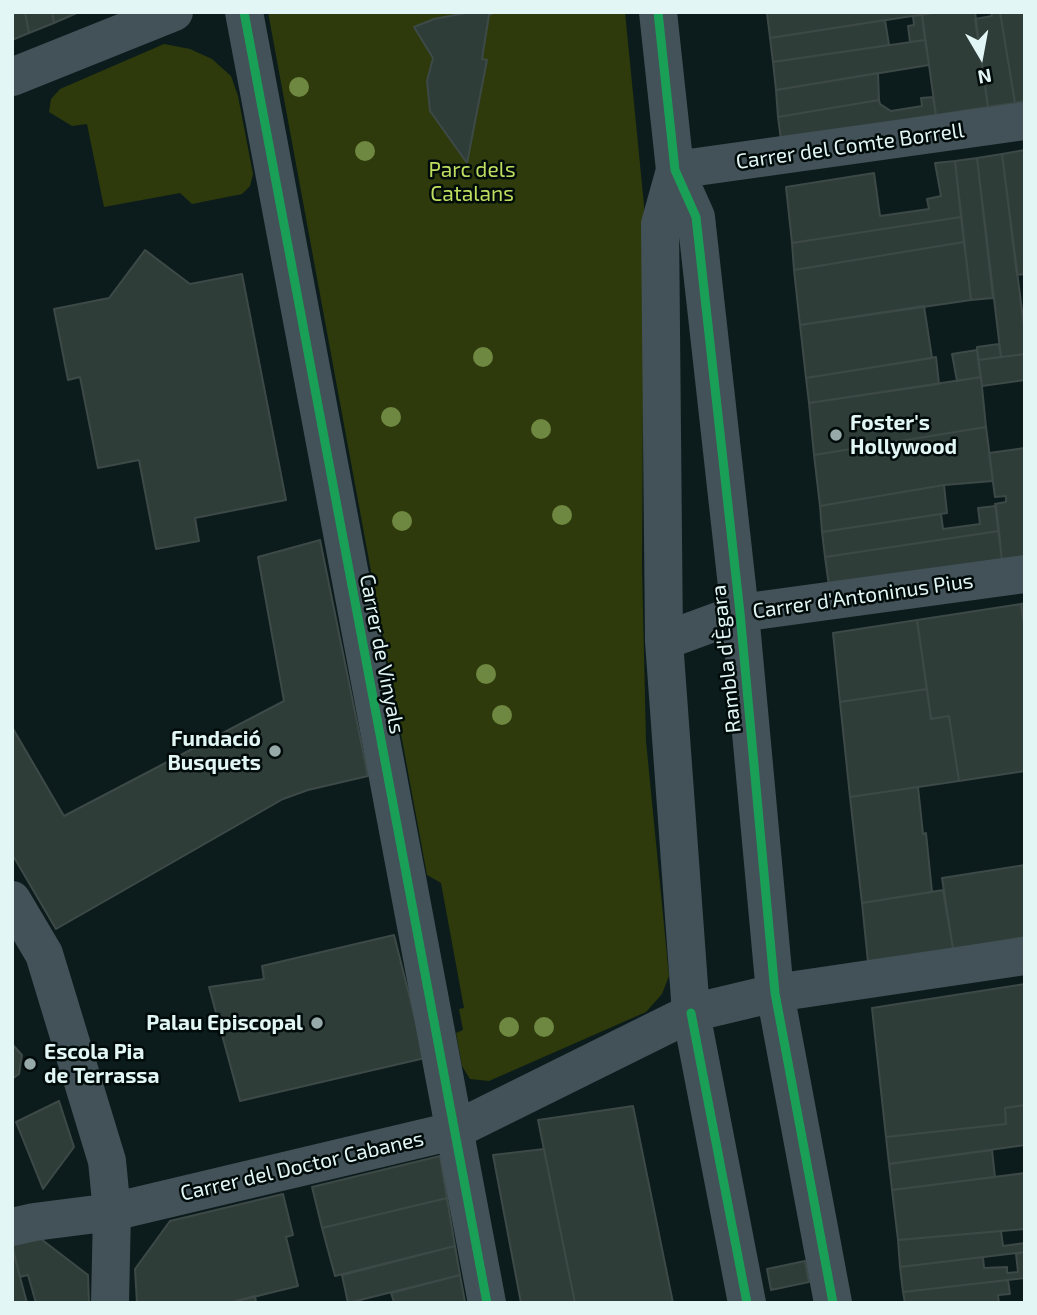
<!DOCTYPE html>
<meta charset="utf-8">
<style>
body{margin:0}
#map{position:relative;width:1037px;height:1315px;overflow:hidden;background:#0c1c1c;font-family:"Exo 2",sans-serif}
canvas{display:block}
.frame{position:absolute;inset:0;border:14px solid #e2f7f5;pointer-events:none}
.north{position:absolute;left:946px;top:21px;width:70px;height:70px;-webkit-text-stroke:5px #000b0a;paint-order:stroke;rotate:170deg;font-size:19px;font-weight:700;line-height:28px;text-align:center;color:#e2f7f5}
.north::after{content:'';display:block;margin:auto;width:24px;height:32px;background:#e2f7f5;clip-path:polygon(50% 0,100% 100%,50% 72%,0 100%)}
</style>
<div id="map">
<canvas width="1037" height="1315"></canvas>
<div class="frame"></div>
<div class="north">N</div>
</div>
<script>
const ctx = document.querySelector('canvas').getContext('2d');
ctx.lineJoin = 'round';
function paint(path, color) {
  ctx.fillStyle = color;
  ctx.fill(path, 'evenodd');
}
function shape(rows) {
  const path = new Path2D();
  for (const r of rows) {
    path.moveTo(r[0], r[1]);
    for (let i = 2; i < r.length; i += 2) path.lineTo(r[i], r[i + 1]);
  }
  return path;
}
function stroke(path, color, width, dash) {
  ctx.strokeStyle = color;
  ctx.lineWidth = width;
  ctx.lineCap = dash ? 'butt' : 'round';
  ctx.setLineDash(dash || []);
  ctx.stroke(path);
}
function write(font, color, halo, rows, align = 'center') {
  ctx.font = font + ' "Exo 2",sans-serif';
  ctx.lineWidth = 5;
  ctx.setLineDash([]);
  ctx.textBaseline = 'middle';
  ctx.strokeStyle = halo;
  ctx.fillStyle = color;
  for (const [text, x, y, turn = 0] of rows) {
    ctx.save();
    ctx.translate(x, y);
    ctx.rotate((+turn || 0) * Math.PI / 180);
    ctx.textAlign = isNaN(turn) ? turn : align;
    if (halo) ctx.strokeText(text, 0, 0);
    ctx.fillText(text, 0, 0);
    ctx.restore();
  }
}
paint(shape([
 [268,12,625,12,644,205,642,568,646,741,669,976,662,994,646,1012,489,1081,470,1079,462,1066,456,1033,463,1030,459,1009,464,1008,441,883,427,875],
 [164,44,190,49,212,59,231,76,238,96,253,174,250,186,242,194,192,204,180,193,104,207,87,124,72,126,49,112,51,99,60,89]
]), '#2e3a0b');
const building = shape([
 [12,12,25,12,29,33,12,40,12,12],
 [25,12,52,12,54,23,29,33,25,12],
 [52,12,79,12,54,23,52,12],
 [495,12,489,15,482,59,487,60,467,163,430,111,427,81,433,58,414,27,434,19,466,13,495,12],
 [769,12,938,12,770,38,767,13,769,12],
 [938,12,975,12,988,107,936,115,922,15,938,12],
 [991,12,1000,12,1015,103,988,107,975,19,992,16,991,12],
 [1000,12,1025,12,1025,101,1015,103,1000,12],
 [922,15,925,40,910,42,908,26,914,25,913,16,922,15],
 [885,20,889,45,773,62,770,38,885,20],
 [925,40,929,65,776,90,773,62,925,40],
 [878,73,879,100,778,117,776,90,878,73],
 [933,97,936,115,781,140,778,117,879,100,880,104,891,111,922,106,921,98,933,97],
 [1025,150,1025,274,1017,275,1002,154,1025,150],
 [1002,154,1025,334,1025,354,1001,357,977,158,1002,154],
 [977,158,993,298,971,300,955,161,977,158],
 [955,161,961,217,792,243,786,187,874,173,880,216,929,209,927,199,941,196,935,163,955,161],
 [961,217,964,242,794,270,792,243,961,217],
 [964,242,971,300,800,325,794,270,964,242],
 [145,250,190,284,242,274,286,500,195,518,199,541,156,549,139,460,98,468,80,377,68,380,54,309,109,298,145,250],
 [924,306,932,358,806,378,800,325,924,306],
 [999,344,1001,357,978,360,977,347,999,344],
 [977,350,981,377,957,381,952,354,977,350],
 [1025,354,1025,380,982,386,978,360,1025,354],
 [936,357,939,384,809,403,806,378,936,357],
 [981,377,986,427,814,455,809,403,981,377],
 [986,427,993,481,944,485,820,506,814,455,986,427],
 [1025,448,1025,557,1002,561,995,504,1006,502,1006,496,995,497,989,453,1025,448],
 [944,485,947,513,822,532,820,506,944,485],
 [996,506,999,531,825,557,822,532,941,514,943,529,980,524,978,508,996,506],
 [999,531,1002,561,829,586,825,557,999,531],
 [320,540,368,776,308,790,283,799,56,929,12,854,12,727,64,816,284,701,258,557,320,540],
 [1025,603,1025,631,1021,604,1025,603],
 [1021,604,1025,631,1025,771,959,781,949,716,931,719,917,620,1021,604],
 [917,620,927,689,840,702,833,633,917,620],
 [927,689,931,719,949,716,959,781,850,797,840,702,927,689],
 [918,787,923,834,926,833,932,892,862,903,850,797,918,787],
 [1025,865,1025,937,953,949,942,878,1025,865],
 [943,890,953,949,868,962,862,903,943,890],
 [394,935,425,1058,240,1101,209,987,264,979,262,966,394,935],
 [1025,984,1025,1105,1005,1108,1006,1124,886,1137,872,1008,1025,984],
 [12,1044,22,1055,19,1074,12,1079,12,1044],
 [59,1101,74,1147,43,1189,16,1122,59,1101],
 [1025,1105,1025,1145,889,1164,886,1137,1006,1124,1005,1108,1025,1105],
 [633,1106,673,1303,575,1303,538,1120,633,1106],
 [544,1149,575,1303,521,1303,493,1155,544,1149],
 [992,1150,995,1177,892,1190,889,1164,992,1150],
 [440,1156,447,1198,322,1228,312,1187,440,1156],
 [1025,1173,1025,1229,898,1240,892,1190,1025,1173],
 [283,1194,293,1235,286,1237,298,1286,229,1303,137,1303,135,1269,170,1221,283,1194],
 [447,1198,455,1246,335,1276,322,1228,447,1198],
 [1001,1231,1003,1246,1025,1243,1025,1252,900,1267,898,1240,1001,1231],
 [41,1239,88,1275,89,1303,36,1303,28,1275,20,1277,12,1245,41,1239],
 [455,1246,460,1275,348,1303,342,1275,455,1246],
 [12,1247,20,1277,27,1303,12,1303,12,1247],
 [1025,1252,1025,1278,903,1292,900,1267,983,1257,984,1268,1007,1267,1007,1273,1018,1272,1016,1254,1025,1252],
 [805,1261,809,1282,771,1290,767,1269,805,1261],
 [460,1275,465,1302,390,1303,394,1302,391,1293,460,1275],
 [1008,1280,1010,1294,998,1295,999,1303,905,1303,903,1292,1008,1280],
 [255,1296,256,1303,229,1303,255,1296]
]);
paint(building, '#2f3d39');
stroke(building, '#3d4946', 2);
stroke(shape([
 [244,12,487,1303],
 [658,12,675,170,696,217,740,613,775,993,833,1303],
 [12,77,174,12],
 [675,170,660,224,664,641,691,1013,747,1303],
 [675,170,1025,121],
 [664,641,740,613,1025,574],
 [12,900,44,954,107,1161,112,1212,110,1303],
 [12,1227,34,1222,112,1212,453,1131,691,1013,775,993,1025,956]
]), '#425258', 38);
stroke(shape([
 [244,12,487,1303],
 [658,12,675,170,696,217,740,613,775,993,833,1303],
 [691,1013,747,1303]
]), '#1a9f57', 9);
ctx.fillStyle = '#6e8741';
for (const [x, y] of [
 [299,87],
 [365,151],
 [483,357],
 [391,417],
 [541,429],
 [562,515],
 [402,521],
 [486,674],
 [502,715],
 [509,1027],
 [544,1027]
]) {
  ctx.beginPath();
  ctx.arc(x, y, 10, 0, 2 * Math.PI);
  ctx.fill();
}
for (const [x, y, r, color] of [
 [836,435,7,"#97aaa9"],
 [275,751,7,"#97aaa9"],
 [317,1023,7,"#97aaa9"],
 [30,1064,7,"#97aaa9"]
]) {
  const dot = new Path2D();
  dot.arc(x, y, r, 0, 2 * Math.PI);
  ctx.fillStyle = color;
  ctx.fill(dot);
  stroke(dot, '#000b0a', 2.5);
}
write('21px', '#e2f7f5', '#000b0a', [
 ["Carrer del Comte Borrell",850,146,-8],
 ["Carrer d'Antoninus Pius",863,596,-8],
 ["Carrer de Vinyals",382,654,79],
 ["Rambla d'Ègara",726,659,-96],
 ["Carrer del Doctor Cabanes",302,1166,-13]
]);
write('21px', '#bfde5f', '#000b0a', [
 ["Parc dels",472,170],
 ["Catalans",472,194]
]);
write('bold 21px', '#e2f7f5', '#000b0a', [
 ["Foster's",850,423],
 ["Hollywood",850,447],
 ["Fundació",261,739,"right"],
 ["Busquets",261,763,"right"],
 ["Palau Episcopal",303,1023,"right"],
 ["Escola Pia",44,1052],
 ["de Terrassa",44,1076]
], 'left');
</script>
